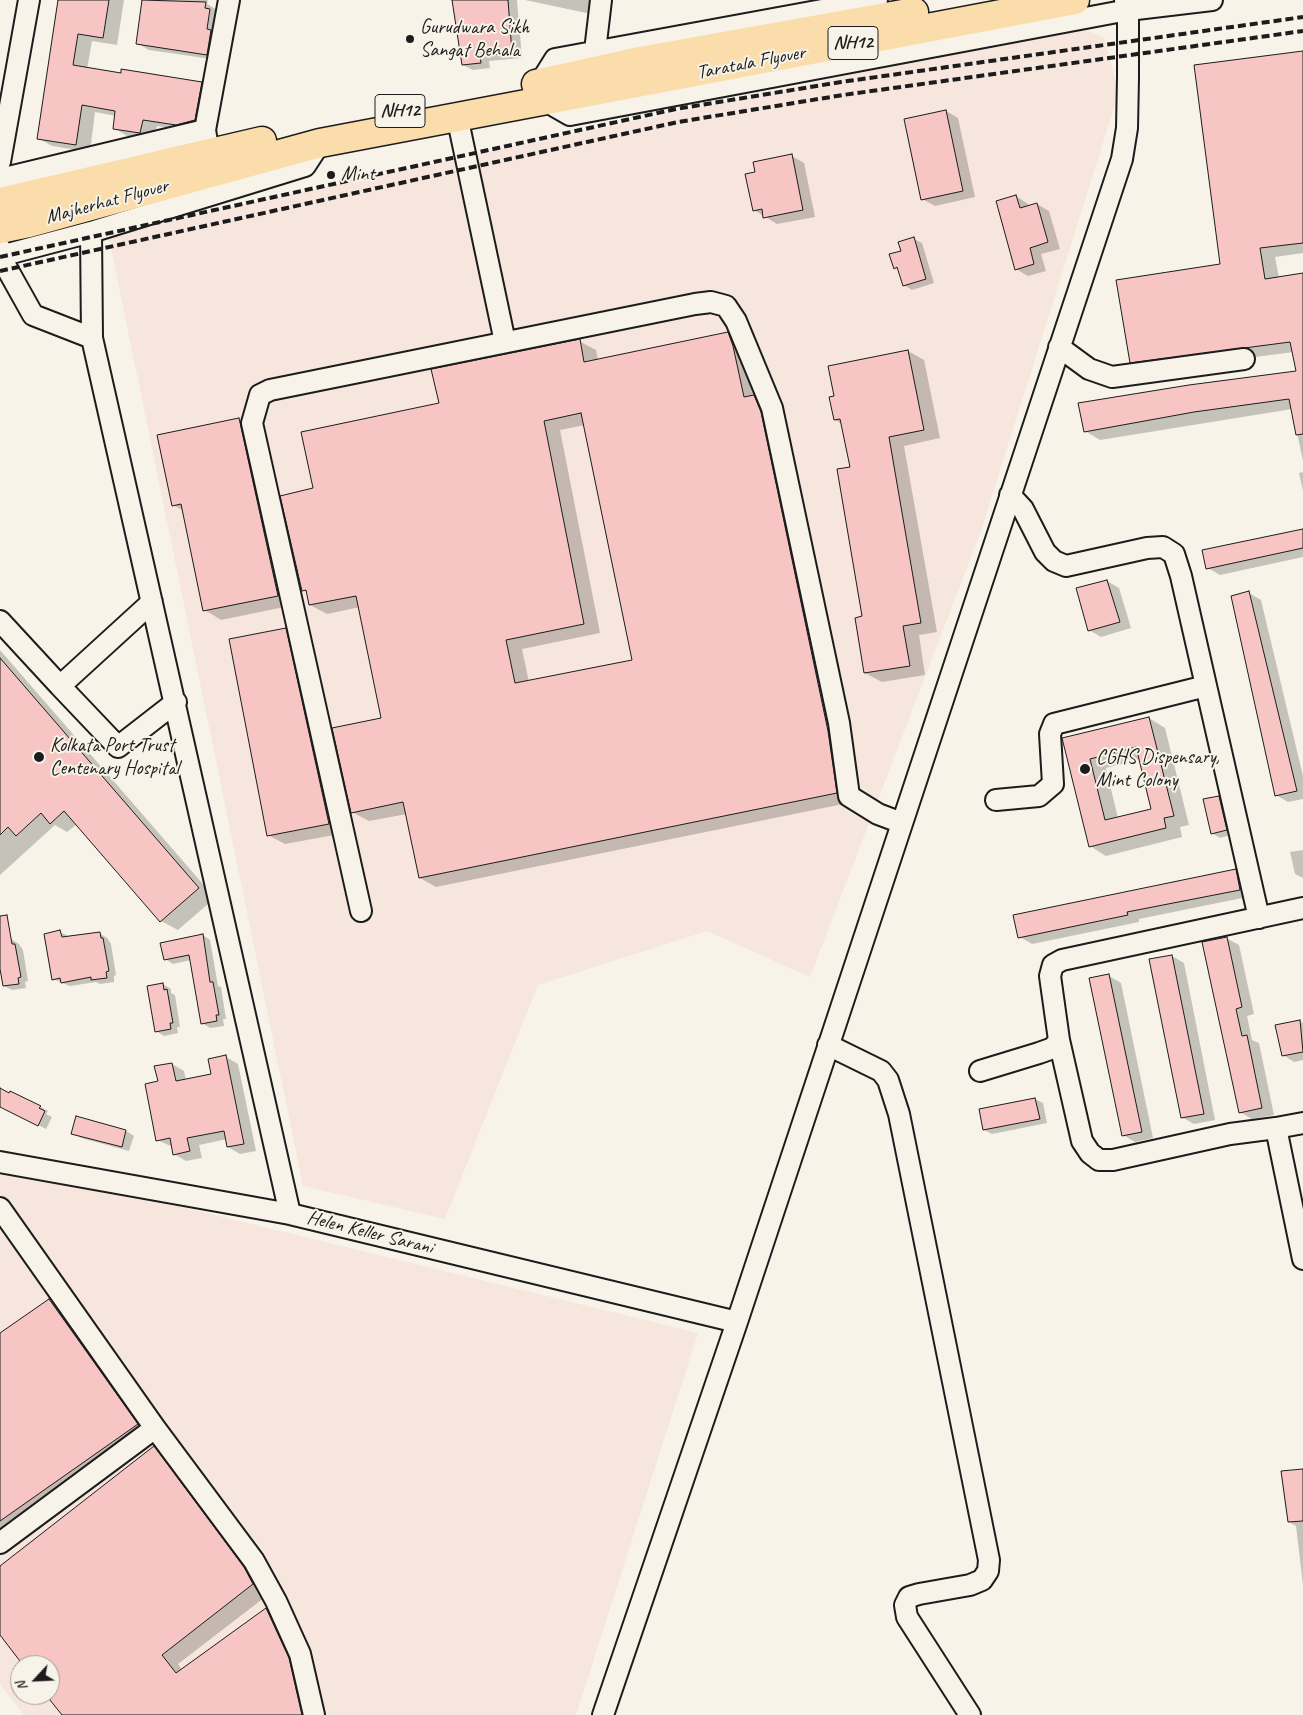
<!DOCTYPE html>
<style>
body{margin:0}
#map{position:relative;width:1303px;height:1715px;overflow:hidden;background:#f7f3e8;font-family:Caveat,sans-serif}
canvas{display:block}
.north{position:absolute;left:10px;top:1655px;width:50px;height:50px;box-sizing:border-box;background:#f7f3e8;border:1px solid #9f9d96;border-radius:50%;rotate:245deg;font-size:14px;font-weight:700;line-height:20px;text-align:center;color:#1c1c1c}
.north::after{content:'';display:block;margin:auto;width:18px;height:22px;background:#1c1c1c;clip-path:polygon(50% 0,100% 100%,50% 72%,0 100%)}
</style>
<div id="map">
<canvas width="1303" height="1715"></canvas>
<div class="north">N</div>
</div>
<script>
const ctx = document.querySelector('canvas').getContext('2d');
ctx.lineJoin = 'round';
function paint(path, color) {
  ctx.fillStyle = color;
  ctx.fill(path, 'evenodd');
}
function shape(rows) {
  const path = new Path2D();
  for (const r of rows) {
    path.moveTo(r[0], r[1]);
    for (let i = 2; i < r.length; i += 2) path.lineTo(r[i], r[i + 1]);
  }
  return path;
}
function stroke(path, color, width, dash) {
  ctx.strokeStyle = color;
  ctx.lineWidth = width;
  ctx.lineCap = dash ? 'butt' : 'round';
  ctx.setLineDash(dash || []);
  ctx.stroke(path);
}
function write(font, color, halo, rows, align = 'center') {
  ctx.font = font + ' Caveat,sans-serif';
  ctx.lineWidth = 4;
  ctx.setLineDash([]);
  ctx.textBaseline = 'middle';
  ctx.strokeStyle = halo;
  ctx.fillStyle = color;
  for (const [text, x, y, turn = 0] of rows) {
    ctx.save();
    ctx.translate(x, y);
    ctx.rotate((+turn || 0) * Math.PI / 180);
    ctx.textAlign = isNaN(turn) ? turn : align;
    if (halo) ctx.strokeText(text, 0, 0);
    ctx.fillText(text, 0, 0);
    ctx.restore();
  }
}
paint(shape([
 [1077,27,1104,37,1119,92,981,531,810,977,707,931,538,985,445,1219,303,1186,108,233],
 [14,1166,698,1333,576,1715,24,1715,0,1684,0,1176],
 [20,1665,50,1665,50,1695,20,1695]
]), '#f7e6dd');
paint(shape([
 [59,0,124,0,117,45,92,41,87,69,201,83,215,91,191,132,157,126,153,140,127,136,114,128,116,116,95,112,90,152,52,146,38,138],
 [144,0,208,0,207,4,217,10,216,14,221,17,218,60,149,50,137,43],
 [457,0,517,0,522,58,489,61,490,68,473,70,463,65],
 [525,0,599,0,596,15],
 [1303,52,1303,253,1275,257,1279,278,1303,274,1303,461,1292,409,1100,440,1085,431,1297,372,1294,352,1146,371,1131,362,1221,265],
 [946,111,958,118,975,197,935,206,922,199],
 [792,156,804,163,815,217,777,224,754,210,756,173],
 [1016,196,1028,204,1029,207,1037,204,1049,211,1060,249,1041,254,1046,271,1028,276,1016,269],
 [914,239,922,243,934,283,912,290,904,285,899,270,895,268,902,252],
 [728,333,744,343,770,406,853,802,436,887,420,878,407,814,369,821,352,812,383,719,360,607,327,614,310,605,308,593,303,590,314,489,440,404,579,341,596,350,598,360],
 [585,425,633,661,529,682,522,649,600,633,560,430],
 [908,351,924,360,940,438,904,446,937,632,919,635,925,675,882,682,865,673,864,617,851,468,842,424,835,420,835,397],
 [239,419,255,429,294,605,221,620,205,610,184,511,173,505],
 [1303,472,1303,491,1299,473],
 [1303,530,1303,557,1220,575,1208,568],
 [1107,581,1119,588,1131,628,1101,637,1089,630],
 [1249,593,1261,600,1303,776,1303,799,1288,802,1276,795],
 [285,629,302,639,345,833,285,844,268,835],
 [0,650,215,898,178,930,161,921,77,824,67,832,55,825,0,875],
 [1149,718,1165,728,1189,825,1180,827,1182,837,1106,856,1090,846,1064,739],
 [1140,759,1153,810,1118,818,1106,768],
 [1219,797,1227,802,1234,834,1220,838,1212,833],
 [1303,850,1303,878,1295,874,1290,852],
 [1235,870,1248,877,1252,896,1139,919,1139,922,1032,944,1020,937],
 [60,932,68,936,99,933,107,938,111,944,116,975,114,976,114,982,100,984,96,982,70,986,53,979],
 [203,935,210,940,218,986,221,987,226,1019,223,1019,224,1026,210,1028,202,1023,191,960,173,964,165,959],
 [1226,938,1239,945,1254,1014,1247,1016,1252,1040,1259,1043,1274,1115,1252,1119,1240,1112],
 [11,939,19,944,23,950,28,981,25,982,26,988,12,990,4,986,0,963,0,941],
 [1172,956,1184,963,1215,1120,1194,1124,1182,1117],
 [1109,976,1121,983,1153,1138,1135,1142,1123,1135],
 [163,984,171,989,171,993,175,995,180,1027,177,1027,178,1033,164,1036,156,1031],
 [1300,1021,1303,1023,1303,1060,1294,1062,1283,1055],
 [226,1057,238,1064,256,1151,240,1154,228,1147,227,1139,199,1145,202,1158,186,1161,174,1154,173,1147,157,1140,159,1082,172,1064,184,1071,186,1080,213,1075],
 [11,1092,48,1111,46,1114,52,1117,46,1129,0,1106,0,1099],
 [1035,1099,1043,1103,1047,1123,992,1134,984,1130],
 [77,1118,126,1131,134,1136,129,1151,81,1138,73,1133],
 [49,1300,66,1309,153,1434,0,1542,0,1335],
 [154,1448,170,1457,269,1594,178,1664,182,1670,266,1609,282,1619,316,1715,63,1715,48,1695,50,1695,50,1665,25,1665,0,1633,0,1567],
 [1303,1471,1303,1585,1296,1526,1289,1522]
]), '#0003');
const building = shape([
 [58,0,109,0,103,38,78,34,73,65,121,73,121,69,202,82,195,120,176,125,143,120,140,133,113,129,115,111,82,105,76,145,37,139,58,0],
 [142,0,206,2,205,8,210,9,207,29,211,30,207,55,136,44,142,0],
 [452,0,508,0,512,53,480,56,481,63,462,65,452,0],
 [1303,51,1303,243,1260,248,1265,279,1303,273,1303,434,1296,435,1289,399,1194,412,1084,432,1078,403,1189,385,1296,371,1290,342,1130,363,1116,280,1220,264,1194,65,1303,51],
 [946,110,963,191,921,200,904,119,946,110],
 [792,154,803,210,763,218,762,209,753,211,745,174,755,172,753,162,792,154],
 [1016,195,1020,208,1037,203,1048,242,1030,248,1034,264,1015,270,996,201,1016,195],
 [914,237,926,279,903,286,897,267,894,269,889,254,901,251,898,242,914,237],
 [728,332,733,346,744,397,754,395,761,412,828,731,837,793,419,878,403,802,351,813,332,728,381,718,356,596,309,605,306,590,302,591,280,496,313,488,301,432,439,403,431,369,580,339,584,362,728,332],
 [581,413,632,660,515,683,506,640,584,624,544,421,581,413],
 [908,350,924,430,889,437,921,623,903,626,910,666,864,673,855,618,862,616,837,469,850,467,840,419,834,420,829,397,834,396,828,366,908,350],
 [239,418,278,596,203,611,181,504,172,506,157,435,239,418],
 [1303,529,1303,548,1206,569,1202,550,1303,529],
 [1107,580,1120,622,1088,631,1076,588,1107,580],
 [1249,591,1297,791,1275,796,1231,596,1249,591],
 [286,628,329,824,267,836,229,639,286,628],
 [0,658,199,888,160,922,64,811,50,824,41,813,16,836,8,827,0,835,0,658],
 [1149,717,1174,816,1164,818,1166,828,1089,847,1062,738,1149,717],
 [1136,747,1151,809,1105,820,1090,759,1136,747],
 [1219,796,1227,830,1211,834,1203,799,1219,796],
 [1236,869,1240,890,1127,912,1128,915,1018,938,1013,915,1236,869],
 [7,915,12,944,15,944,21,977,18,978,19,984,3,986,0,969,0,916,7,915],
 [60,930,62,937,100,932,101,938,103,938,109,971,106,972,107,978,91,980,91,977,61,983,60,978,52,980,44,934,60,930],
 [203,934,210,982,213,982,219,1015,216,1015,217,1021,201,1024,189,955,164,960,160,943,203,934],
 [1227,937,1242,1007,1236,1009,1242,1036,1247,1035,1262,1108,1239,1113,1202,942,1227,937],
 [1172,955,1204,1114,1181,1118,1149,959,1172,955],
 [1109,974,1142,1132,1122,1136,1089,978,1109,974],
 [163,983,164,990,167,989,173,1023,170,1023,171,1029,155,1032,147,986,163,983],
 [1300,1020,1303,1052,1282,1056,1275,1025,1300,1020],
 [226,1055,244,1144,227,1147,224,1131,187,1138,190,1151,173,1155,170,1138,156,1141,145,1084,158,1081,154,1066,172,1063,176,1081,211,1074,208,1059,226,1055],
 [0,1088,9,1093,10,1091,41,1106,39,1108,45,1111,38,1126,0,1107,0,1088],
 [1035,1098,1040,1119,983,1130,979,1109,1035,1098],
 [76,1116,126,1130,122,1147,71,1134,76,1116],
 [49,1299,138,1424,0,1521,0,1333,49,1299],
 [154,1446,244,1567,253,1584,162,1655,176,1673,266,1608,289,1658,302,1715,62,1715,50,1700,50,1665,23,1665,0,1635,0,1566,154,1446],
 [1303,1469,1303,1521,1288,1522,1281,1471,1303,1469]
]);
paint(building, '#f7c6c4');
stroke(building, '#1c1c1c', 1);
const minor = shape([
 [595,51,601,0],
 [540,83,555,59,877,0],
 [544,100,570,115,1128,10,1212,0],
 [457,116,505,342],
 [207,142,205,130,229,0],
 [0,162,29,0],
 [0,179,205,130],
 [91,232,92,338,290,1214],
 [0,248,0,256,33,315,92,338],
 [0,256,91,232,305,166,320,143],
 [1059,347,1089,369,1112,377,1244,359],
 [1010,495,1023,509,1045,552,1054,561,1066,566,1147,548,1163,547,1174,554,1181,576,1259,918],
 [152,602,60,686,118,747,176,702],
 [0,621,60,686],
 [996,800,1039,796,1053,784,1050,734,1054,724,1206,686],
 [361,911,252,423,260,395,270,390,695,304,711,302,726,306,736,321,772,408,839,723,849,796,878,814,902,823],
 [1059,1040,1082,1141,1090,1153,1099,1160,1113,1160,1230,1134,1276,1128,1303,1259],
 [828,1045,881,1071,888,1080,899,1114,989,1560,988,1571,982,1580,970,1585,919,1594,909,1597,905,1605,907,1617,970,1715],
 [980,1071,1039,1053,1053,1048,1059,1040,1050,976,1053,965,1062,960,1303,908],
 [1276,1128,1303,1123],
 [0,1162,290,1214,737,1322],
 [0,1208,155,1428,254,1561,276,1601,300,1654,314,1715],
 [0,1543,155,1428],
 [603,1715,737,1322,1122,159,1127,128,1128,78,1128,10,1125,0]
]);
const highway = shape([
 [536,84,640,61,914,12],
 [0,202,262,141],
 [0,229,29,223,320,143,1075,0]
]);
stroke(minor, '#1c1c1c', 24);
stroke(highway, '#1c1c1c', 31);
stroke(minor, '#f7f3e8', 20);
stroke(highway, '#faddab', 28);
stroke(shape([
 [0,257,676,109,841,82,1303,17],
 [0,271,678,122,843,95,1303,31]
]), '#1c1c1c', 4, [8, 4]);
for (const [x, y, r, color] of [
 [410,39,5,"#1c1c1c"],
 [331,175,5,"#1c1c1c"],
 [39,757,6,"#1c1c1c"],
 [1085,769,6,"#1c1c1c"]
]) {
  const dot = new Path2D();
  dot.arc(x, y, r, 0, 2 * Math.PI);
  ctx.fillStyle = color;
  ctx.fill(dot);
  stroke(dot, '#f7f3e8', 2);
}
for (const [x, y, w] of [
 [853,43,50],
 [400,111,50]
]) {
  const box = new Path2D();
  box.roundRect(x - w / 2, y - 16.5, w, 33, 4);
  ctx.fillStyle = '#f7f3e8';
  ctx.fill(box);
  stroke(box, '#1c1c1c', 1);
}
write('bold 19px', '#1c1c1c', null, [
 ["NH12",853,43],
 ["NH12",400,111]
]);
write('20px', '#1c1c1c', '#f7f3e8', [
 ["Gurudwara Sikh",420,28],
 ["Sangat Behala",420,51],
 ["Mint",341,175],
 ["Kolkata Port Trust",50,746],
 ["Centenary Hospital",50,769],
 ["CGHS Dispensary,",1096,758],
 ["Mint Colony",1096,781]
], 'left');
write('20px', '#1c1c1c', '#f7f3e8', [
 ["Taratala Flyover",751,63,-11],
 ["Majherhat Flyover",107,202,-15],
 ["Helen Keller Sarani",370,1233,14]
]);
</script>
